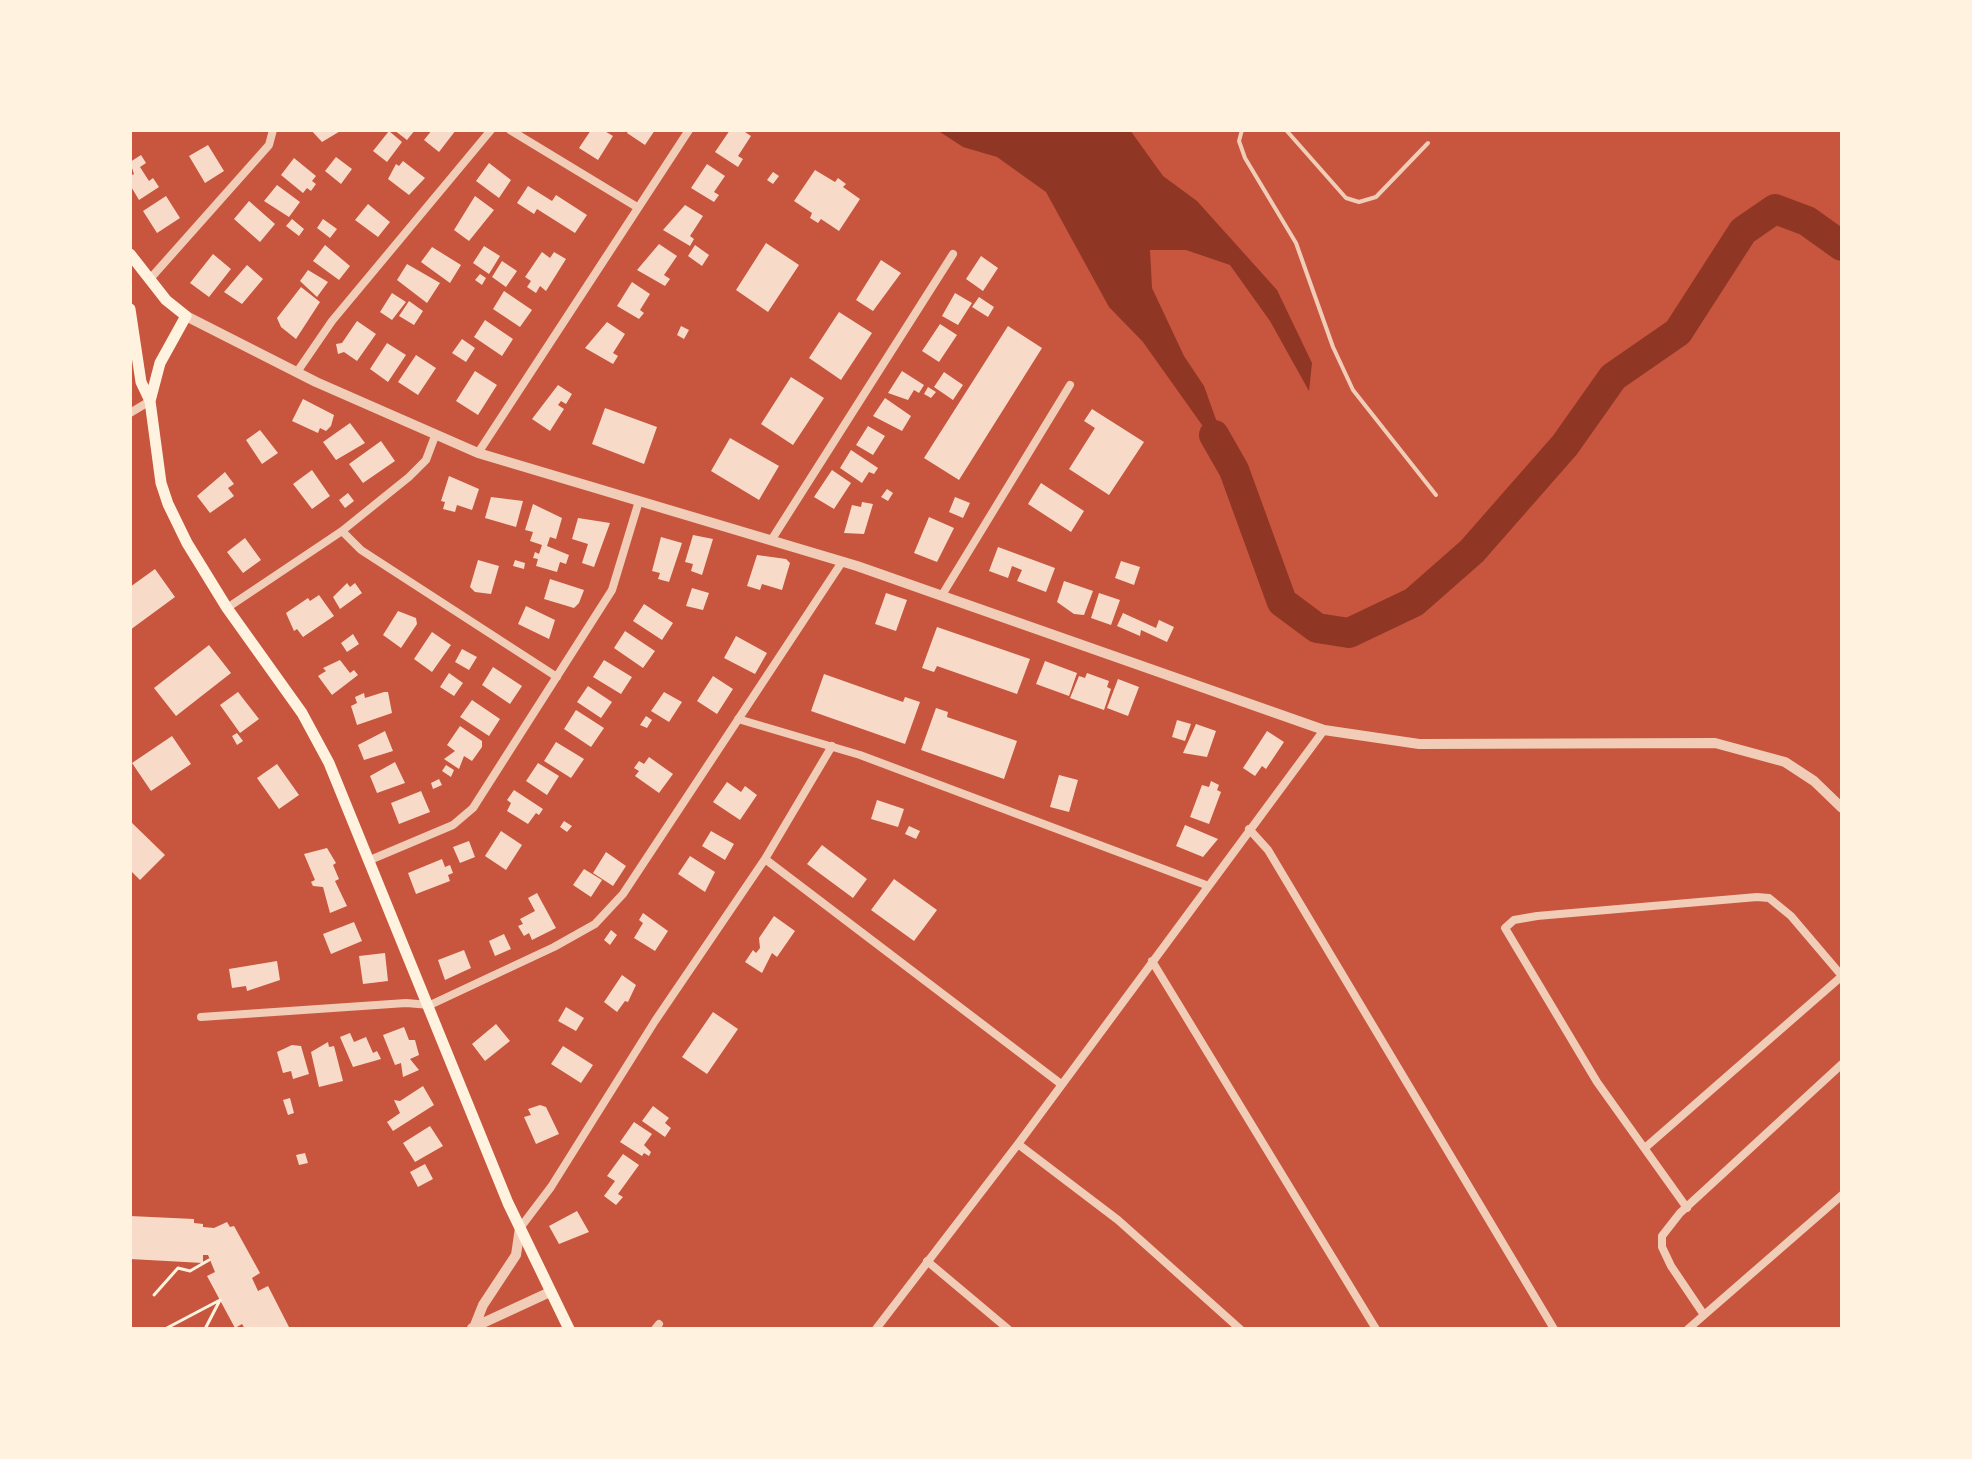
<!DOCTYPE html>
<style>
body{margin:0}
#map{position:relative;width:1972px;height:1459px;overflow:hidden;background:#c8553d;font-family:"Alegreya Sans",sans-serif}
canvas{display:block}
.frame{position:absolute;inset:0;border:132px solid #fff3e0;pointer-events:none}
</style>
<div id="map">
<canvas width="1972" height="1459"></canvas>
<div class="frame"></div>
</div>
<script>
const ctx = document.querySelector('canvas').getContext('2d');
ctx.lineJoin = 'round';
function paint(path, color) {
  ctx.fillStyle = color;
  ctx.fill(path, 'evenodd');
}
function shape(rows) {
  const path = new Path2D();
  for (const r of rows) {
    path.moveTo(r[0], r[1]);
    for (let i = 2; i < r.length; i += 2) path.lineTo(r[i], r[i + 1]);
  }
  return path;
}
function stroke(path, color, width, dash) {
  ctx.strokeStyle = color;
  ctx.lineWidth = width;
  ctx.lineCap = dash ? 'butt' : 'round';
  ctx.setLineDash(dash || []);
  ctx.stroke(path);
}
paint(shape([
 [937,130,1130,130,1163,176,1197,201,1277,290,1312,363,1309,391,1270,321,1230,265,1186,250,1150,250,1152,288,1184,356,1204,386,1234,470,1143,342,1109,307,1046,192,997,157,963,147]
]), '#8f3625');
stroke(shape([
 [1214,435,1234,470,1282,602,1317,628,1349,633,1414,602,1472,551,1565,445,1613,377,1678,332,1743,231,1775,209,1807,221,1842,246]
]), '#8f3625', 30);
paint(shape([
 [311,130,342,130,322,142],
 [394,130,415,130,407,140],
 [432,130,456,130,439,152,424,140],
 [591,130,603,130,613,136,598,160,579,148],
 [629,130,655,130,645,145,627,133],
 [730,130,742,130,751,136,738,156,743,159,738,167,715,152],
 [389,131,402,142,387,162,373,151],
 [208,145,224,171,205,183,189,156],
 [141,155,146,163,140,167,149,181,153,178,159,187,139,200,130,185,130,176,134,174,130,162],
 [336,157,352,169,341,184,325,171],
 [294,158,316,176,312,181,316,184,311,191,307,188,303,193,281,175],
 [403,161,425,178,409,195,388,179,396,164,399,166],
 [489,163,511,180,499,198,476,181],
 [707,164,725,176,714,192,719,195,714,202,691,188],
 [815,170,835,182,838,178,846,184,843,187,860,199,839,231,821,219,818,223,810,218,812,213,794,201],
 [773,172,779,176,773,184,767,180],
 [277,185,300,202,289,217,264,201],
 [528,186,552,201,556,195,587,215,575,233,537,209,534,214,517,203],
 [166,196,180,218,157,233,143,211],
 [475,196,494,210,469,241,454,230],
 [249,201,275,224,260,242,234,219],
 [368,204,390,222,378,237,355,220],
 [685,205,703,216,690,236,694,239,690,246,663,230],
 [292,219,304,229,299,236,286,226],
 [323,219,337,229,330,238,317,228],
 [766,243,799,265,768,312,736,290],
 [659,244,677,256,664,275,670,279,665,286,637,270],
 [325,245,350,266,339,280,313,261],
 [695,245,709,255,702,266,688,256],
 [484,246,500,256,489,274,473,263],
 [432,247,461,265,450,283,421,262],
 [542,252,550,258,554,252,566,259,546,291,540,286,536,293,527,287,531,281,525,277],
 [213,254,231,269,209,297,190,283],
 [981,256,998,268,983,291,966,279],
 [881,260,901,273,873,311,856,300],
 [502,261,517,271,506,287,492,277],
 [407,264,440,283,427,303,397,280],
 [247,265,263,279,242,304,224,292],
 [308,270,328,282,317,297,300,281],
 [480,274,486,278,482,285,475,280],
 [632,282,650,294,640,310,644,313,639,319,617,306],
 [301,287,320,302,296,339,281,327,277,318],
 [504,291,532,310,520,327,493,309],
 [392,293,406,302,392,320,380,312],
 [955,293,972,303,958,325,942,316],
 [979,297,994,307,988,317,972,307],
 [409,301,423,311,414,325,399,316],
 [839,312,872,333,841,380,809,358],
 [485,320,513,339,502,356,474,337],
 [357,321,376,334,357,361,344,352,338,354,336,344,342,343],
 [607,322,625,334,613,353,618,356,613,364,585,348],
 [940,324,957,335,939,362,922,351],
 [681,326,689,330,684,339,677,335],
 [1008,326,1042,348,959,480,924,458],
 [462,339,475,348,466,362,452,353],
 [387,343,406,355,388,382,370,369],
 [416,355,436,368,418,395,398,382],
 [475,371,497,385,478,415,456,401],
 [902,371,924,385,919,393,914,390,908,400,888,393],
 [944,372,963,385,953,400,934,387],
 [791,377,824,398,793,445,761,424],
 [558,385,572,394,566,404,561,401,558,405,564,409,550,431,532,419],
 [928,387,936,392,931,398,924,394],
 [885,398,911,416,902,431,873,416],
 [303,399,334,415,331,426,326,431,320,428,318,433,292,421],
 [605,408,657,427,644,464,592,444],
 [1092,409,1144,442,1109,495,1069,469,1095,428,1084,421],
 [350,423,365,443,336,460,323,442],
 [868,426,885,436,873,455,856,445],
 [260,430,278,453,262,464,246,440],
 [730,438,779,466,759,500,711,471],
 [381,441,395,461,363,483,349,464],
 [851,450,878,468,874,474,869,472,862,483,840,468],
 [312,470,330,496,312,509,293,484],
 [832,470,851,483,834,509,814,497],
 [225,472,234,484,228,488,234,496,210,513,197,496],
 [449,476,479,489,472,510,457,505,455,512,443,509,445,502,441,501],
 [1041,483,1084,511,1071,532,1028,504],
 [887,489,893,493,888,501,881,497],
 [348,493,354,501,345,508,339,500],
 [491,497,523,501,516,527,485,518],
 [955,497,970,503,963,518,949,512],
 [862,502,873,504,864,534,844,533,852,505,861,507],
 [533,504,562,518,556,539,550,537,547,546,569,555,566,564,560,562,557,572,536,566,538,559,533,558,535,552,539,554,542,545,530,541,533,532,525,530],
 [929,517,954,528,937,562,914,553],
 [578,518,610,523,594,567,582,563,588,544,572,539],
 [693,535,713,539,702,575,691,571,693,564,685,562],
 [661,537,682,543,669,582,658,579,660,573,652,571],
 [245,538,261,560,243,573,227,552],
 [998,547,1055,568,1046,592,1017,581,1022,570,1012,566,1008,578,989,571],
 [757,555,786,559,790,563,782,590,762,584,760,590,747,586],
 [478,560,499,566,491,594,475,592,470,587],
 [515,560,525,563,524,569,513,566],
 [1121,561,1140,567,1134,585,1115,578],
 [155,569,175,597,130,630,130,587],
 [550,579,584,590,579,603,574,608,544,599],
 [1064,581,1093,591,1084,615,1074,614,1057,602],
 [347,583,350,587,355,583,362,593,340,609,333,597],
 [692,588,709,593,703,610,686,606],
 [886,593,907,600,896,631,875,624],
 [1099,593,1120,600,1111,625,1091,618],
 [319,595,334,616,303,637,297,629,294,631,286,613,308,598,310,601],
 [644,604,673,623,662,640,633,621],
 [526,606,555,620,549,639,518,624],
 [398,611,416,618,417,624,401,648,383,635],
 [1123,613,1156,628,1159,620,1174,627,1167,642,1141,630,1140,636,1117,626],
 [937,627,1030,659,1017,694,937,666,934,672,922,668],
 [625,631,655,651,643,668,614,648],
 [432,632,451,645,432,672,414,659],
 [353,634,359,644,347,652,341,643],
 [736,636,767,653,755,674,724,658],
 [209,645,231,673,176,716,154,688],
 [462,649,477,657,469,670,455,662],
 [340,660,350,673,354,670,358,675,332,695,318,676,326,671,323,668],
 [604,660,632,677,621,694,593,677],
 [1045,661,1077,673,1069,696,1036,684],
 [493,667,522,686,510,704,482,685],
 [449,673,463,683,454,696,440,687],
 [1087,673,1109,681,1107,687,1111,689,1104,710,1070,698,1079,676,1085,678],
 [824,674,903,702,905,697,920,702,905,744,811,711],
 [713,676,733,689,717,714,697,701],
 [1118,679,1139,687,1128,716,1107,708],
 [588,686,612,702,601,718,577,702],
 [238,692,259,719,240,733,220,705],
 [384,692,388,692,392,713,357,725,351,706,357,703,355,697,364,693,365,698],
 [664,692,682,702,669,722,651,711],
 [472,700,500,719,489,736,460,717],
 [936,708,948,712,947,717,1017,741,1004,779,921,750],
 [576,710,604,728,591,747,564,729],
 [646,716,652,720,647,728,640,725],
 [1177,720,1191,724,1185,741,1172,737],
 [1196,724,1216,731,1207,757,1183,753],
 [460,726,482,741,482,747,472,761,464,756,459,769,444,759,455,751,447,745],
 [385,731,393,751,364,760,358,745],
 [1267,731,1284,742,1266,769,1262,766,1255,776,1243,768],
 [237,733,243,741,237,745,232,736],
 [172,736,191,764,151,791,132,763],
 [556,742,584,759,571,778,544,761],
 [649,757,673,774,659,793,635,776,639,771,634,768,639,761,644,764],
 [395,762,405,783,377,793,370,776],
 [538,763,559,776,547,795,526,781],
 [277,764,299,795,279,809,257,778],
 [446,765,454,770,451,777,442,771],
 [1059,775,1078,780,1069,812,1050,807],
 [439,779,442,785,433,789,431,783],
 [1211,781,1219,785,1217,790,1221,792,1209,824,1190,817,1202,785,1209,787],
 [727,782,741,792,745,786,757,795,740,820,713,802],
 [514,790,543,809,539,815,536,813,528,824,507,811,511,803,507,800],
 [421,791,430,812,399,824,391,803],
 [877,800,904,809,898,827,871,819],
 [130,821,165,855,140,880,130,870],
 [564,821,572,826,567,832,560,827],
 [1185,825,1218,839,1203,857,1176,846],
 [909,826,920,831,916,839,905,834],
 [501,831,522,845,506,870,485,856],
 [711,831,734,844,725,860,702,846],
 [469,841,475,857,460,863,453,847],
 [822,845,867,879,853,898,807,864],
 [327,848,336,863,333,865,339,879,335,881,347,906,330,913,323,887,313,886,311,882,315,880,304,854],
 [606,852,626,866,613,886,593,873],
 [690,856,715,872,705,892,678,874],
 [442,859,445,867,450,865,453,873,448,875,450,881,416,894,408,873],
 [584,869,602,880,591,897,573,885],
 [894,879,937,910,914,941,871,910],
 [537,893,556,928,532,940,529,933,524,936,518,926,523,924,520,919,535,911,528,898],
 [643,913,668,931,655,951,634,938,643,923,639,920],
 [774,916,795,931,777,957,772,953,762,973,745,962,753,950,756,953,760,948,759,938],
 [354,922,362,941,331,954,323,934],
 [611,930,617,935,610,945,604,940],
 [504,934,511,949,495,956,489,941],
 [464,950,471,968,445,980,438,960],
 [385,953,388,981,363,984,359,956],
 [277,961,280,980,247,991,246,986,232,988,229,969],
 [622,975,636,985,628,1002,625,1001,617,1012,604,1002],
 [566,1007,584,1018,576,1031,558,1021],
 [713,1012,738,1029,707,1074,682,1057],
 [496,1024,510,1041,485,1061,472,1044],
 [404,1027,409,1040,415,1040,419,1055,410,1059,419,1070,403,1077,401,1063,395,1065,383,1035],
 [350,1033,354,1042,366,1037,373,1053,377,1051,381,1059,353,1067,340,1037],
 [328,1042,329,1047,334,1046,343,1081,319,1087,311,1052],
 [292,1045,301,1046,309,1074,293,1079,291,1071,283,1073,277,1052],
 [563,1046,593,1065,581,1083,551,1064],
 [423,1086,434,1105,393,1131,387,1122,400,1113,394,1100,400,1101],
 [290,1098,294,1113,288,1115,283,1100],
 [540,1105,546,1107,559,1134,536,1144,524,1117,531,1115,528,1109],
 [653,1106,669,1118,665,1123,671,1128,665,1137,642,1121],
 [634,1122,652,1134,644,1145,651,1152,649,1156,644,1153,642,1156,620,1142],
 [430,1126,443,1146,415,1162,403,1143],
 [305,1153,308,1163,299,1165,296,1155],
 [623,1154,639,1165,618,1194,623,1197,616,1205,604,1196,615,1181,607,1176],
 [425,1164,433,1179,418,1187,410,1172],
 [577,1211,589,1232,559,1244,549,1226],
 [130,1216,194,1219,194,1223,203,1224,203,1227,214,1228,227,1222,230,1227,234,1226,260,1273,252,1278,258,1291,268,1286,290,1329,245,1329,242,1324,235,1328,207,1276,215,1272,208,1255,203,1255,203,1263,130,1259]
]), '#f7dbc8');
stroke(shape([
 [154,1295,178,1268,190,1271,209,1260],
 [165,1329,220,1300],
 [205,1329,220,1300]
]), '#fff3e0', 3);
stroke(shape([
 [1242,130,1239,141,1245,158,1296,243,1333,347,1353,390,1436,495],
 [1286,130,1346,198,1359,202,1376,197,1428,143]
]), '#f1ccb7', 4);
stroke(shape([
 [510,130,637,207],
 [149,280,269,145,273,130],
 [297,372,332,321,491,130],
 [130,413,150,401],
 [478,453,689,130],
 [342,531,361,550,557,677],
 [772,539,953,254],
 [942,595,1070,385],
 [227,608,342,531,409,477,426,460,435,436],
 [738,719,860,755,1206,885],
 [1249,829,1268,850,1554,1329],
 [765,859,1061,1084],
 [370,860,453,825,473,808,612,590,639,501],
 [1152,961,1376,1329],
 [201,1017,406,1003,430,1005,554,947,595,924,623,894,842,562],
 [1018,1144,1118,1220,1240,1329],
 [1646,1147,1842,976],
 [1687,1208,1597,1082,1505,928,1514,920,1537,916,1757,897,1769,898,1791,916,1842,976],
 [520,1228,551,1187,655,1021,765,859,832,746],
 [927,1261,1008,1329],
 [1704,1315,1671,1266,1662,1247,1662,1236,1680,1213,1842,1064],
 [655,1329,659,1324],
 [876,1329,1018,1144,1324,730],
 [1688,1329,1842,1195]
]), '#f1ccb7', 8);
stroke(shape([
 [186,316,316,382,478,453,857,566,1324,730,1419,744,1715,743,1785,762,1814,781,1842,808],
 [475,1325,483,1305,516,1255,520,1228],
 [472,1328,550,1292]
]), '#f1ccb7', 10);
stroke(shape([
 [130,254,166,300,186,316,160,363,150,401],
 [130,309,141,382,150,401,161,483,168,504,187,543,227,608,302,713,329,763,508,1203,569,1329]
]), '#fff3e0', 11);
</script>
